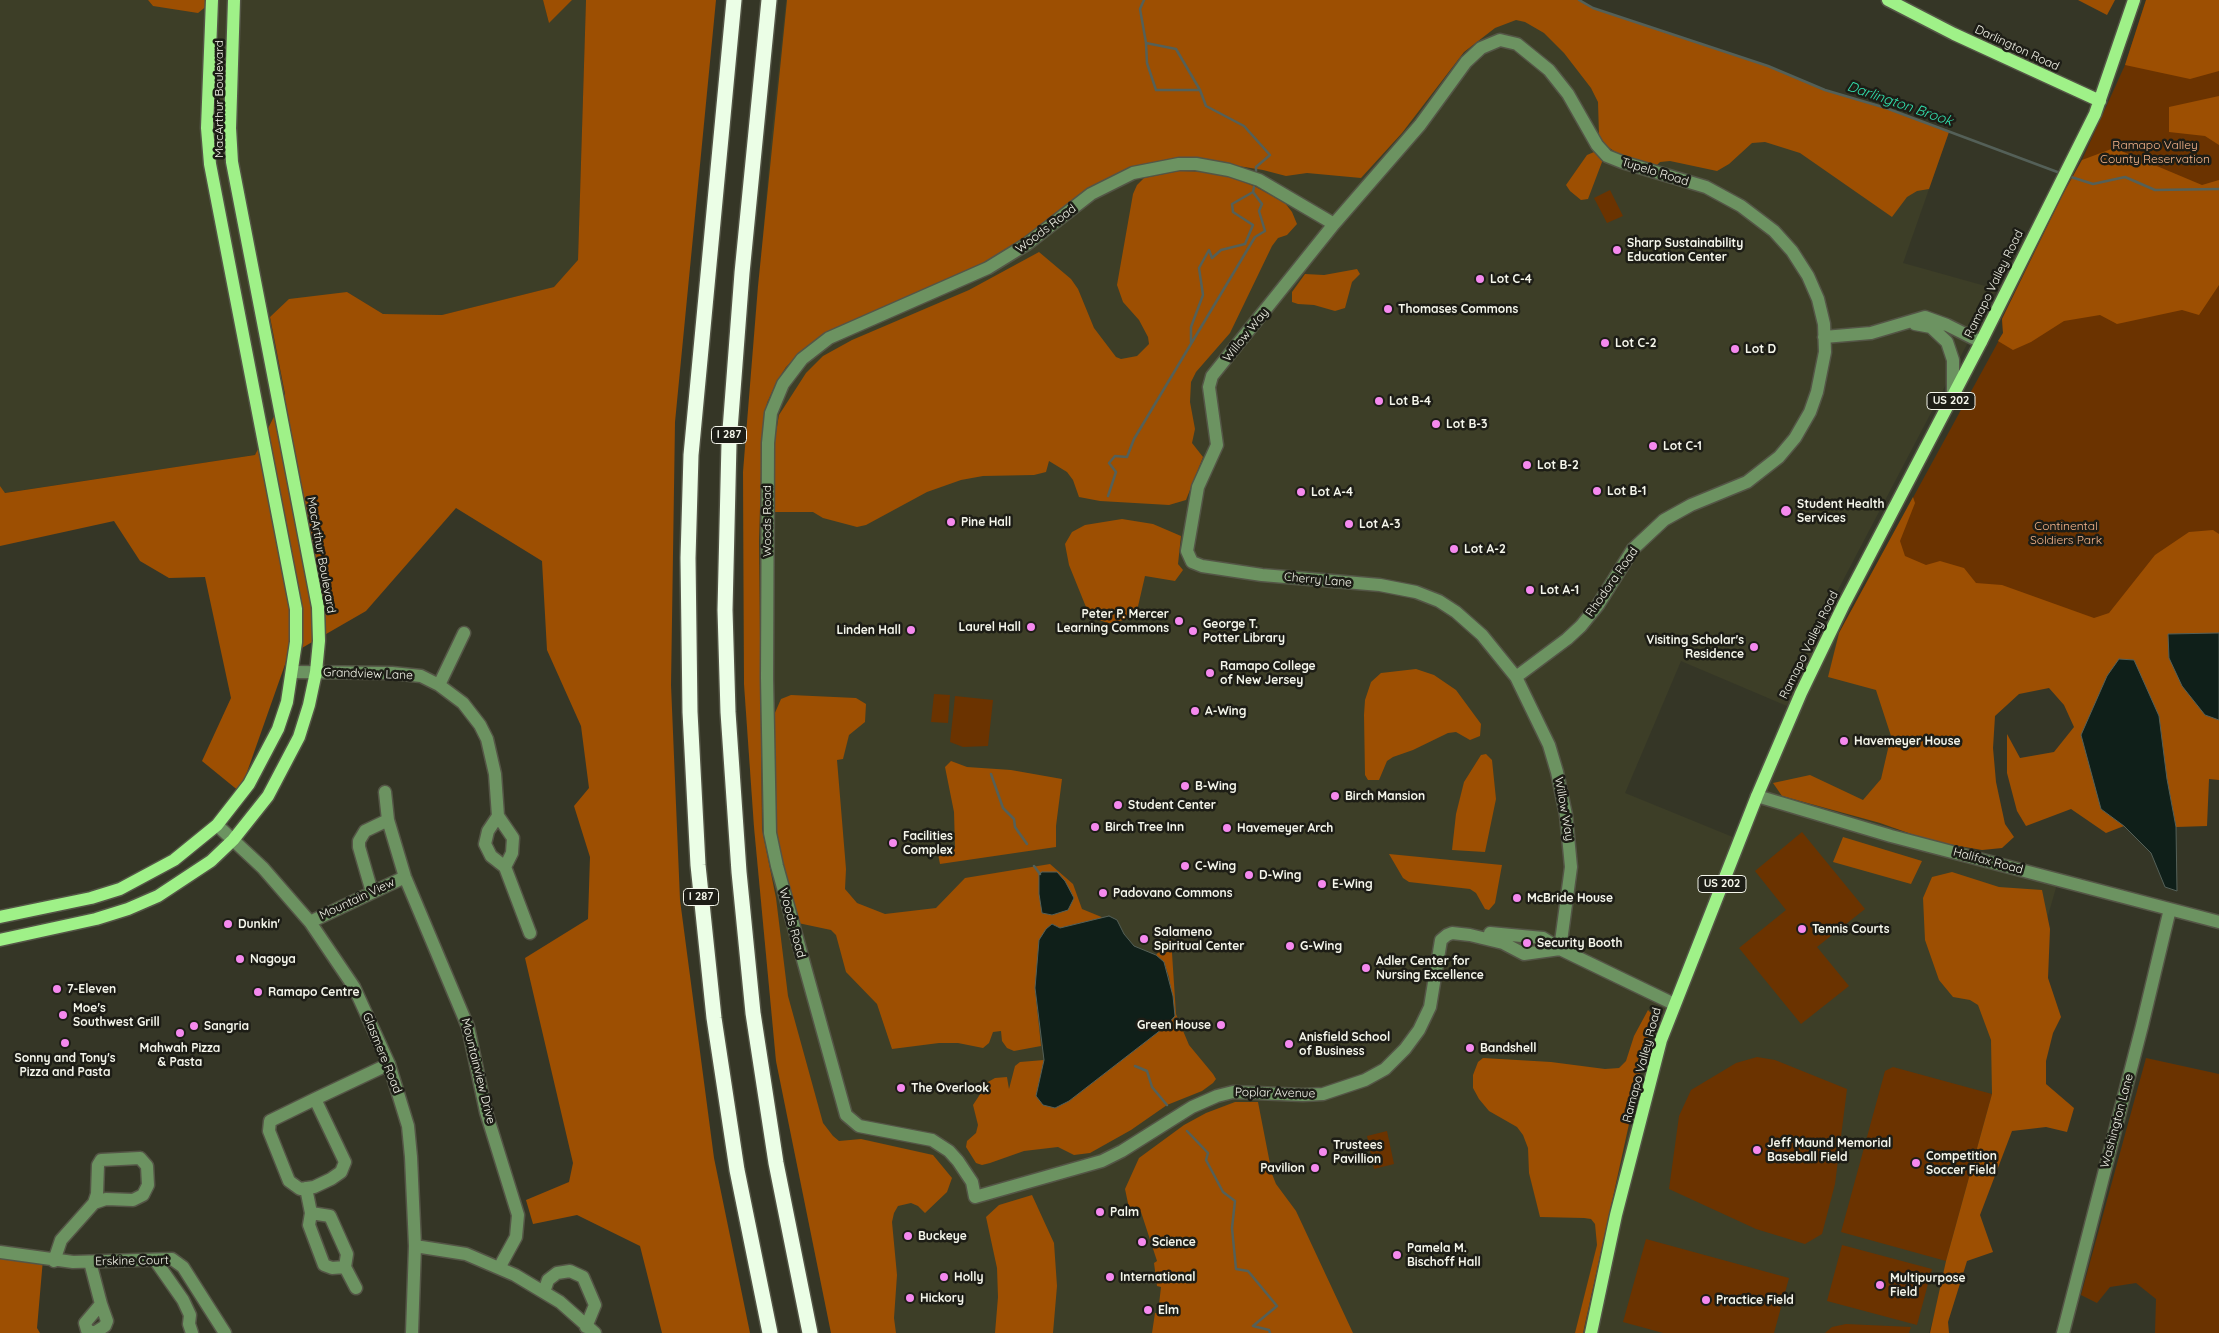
<!DOCTYPE html>
<style>
body{margin:0}
canvas{display:block;background:#353626}
</style>
<canvas width="2219" height="1333"></canvas>
<script>
const ctx = document.querySelector('canvas').getContext('2d');
ctx.lineJoin = 'round';
function paint(path, color) {
  ctx.fillStyle = color;
  ctx.fill(path, 'evenodd');
}
function shape(rows) {
  const path = new Path2D();
  for (const r of rows) {
    path.moveTo(r[0], r[1]);
    for (let i = 2; i < r.length; i += 2) path.lineTo(r[i], r[i + 1]);
  }
  return path;
}
function stroke(path, color, width, dash) {
  ctx.strokeStyle = color;
  ctx.lineWidth = width;
  ctx.lineCap = dash ? 'butt' : 'round';
  ctx.setLineDash(dash || []);
  ctx.stroke(path);
}
function write(font, color, halo, rows, align = 'center') {
  ctx.font = font + ' Quicksand,sans-serif';
  ctx.lineWidth = 5;
  ctx.setLineDash([]);
  ctx.textBaseline = 'middle';
  ctx.strokeStyle = halo;
  ctx.fillStyle = color;
  for (const [text, x, y, turn = 0] of rows) {
    ctx.save();
    ctx.translate(x, y);
    ctx.rotate((+turn || 0) * Math.PI / 180);
    ctx.textAlign = isNaN(turn) ? turn : align;
    if (halo) ctx.strokeText(text, 0, 0);
    ctx.fillText(text, 0, 0);
    ctx.restore();
  }
}
paint(shape([
 [0,0,148,0,153,6,214,0,543,0,549,22,572,0,586,0,578,261,554,287,442,315,383,314,347,292,270,317,285,394,255,455,4,493,0,486],
 [786,0,1579,0,1593,8,1768,66,1824,90,1886,108,1949,132,1903,263,1996,289,1819,626,1955,663,1890,842,2057,884,1929,1333,831,1333,776,1061,754,827,744,684,743,472,771,141],
 [1681,661,1794,709,1740,840,1625,793]
]), '#3d3e27');
paint(shape([
 [2146,0,2219,0,2219,732,1839,633,2003,333,2002,319,2063,194,2082,160,2125,65],
 [1610,190,1623,216,1607,223,1594,198],
 [934,694,950,695,948,723,931,722],
 [955,696,993,700,988,746,963,747,950,742],
 [1802,832,1865,909,1817,947,1849,986,1801,1024,1739,948,1786,910,1755,871],
 [1757,1057,1775,1060,1847,1089,1835,1184,1822,1234,1805,1244,1756,1229,1669,1189,1679,1116,1691,1090,1736,1063],
 [2146,1058,2219,1074,2219,1333,2155,1333,2156,1299,2136,1283,2110,1287,2097,1303,2081,1295],
 [1893,1067,1992,1094,1946,1261,1841,1232,1885,1071],
 [1387,1131,1394,1164,1374,1169,1367,1136],
 [1646,1239,1789,1278,1774,1333,1663,1333,1623,1322],
 [1842,1245,1932,1269,1917,1325,1827,1301],
 [1846,1324,1911,1327,1909,1333,1825,1333,1832,1327]
]), '#6b3300');
paint(shape([
 [148,0,214,0,198,13,153,6],
 [543,0,572,0,549,23],
 [586,0,716,0,675,422,671,685,680,900,714,1158,750,1333,662,1333,640,1246,577,1215,533,1224,526,1200,569,1182,573,1163,525,958,588,919,590,857,574,806,589,788,581,726,547,650,542,561,456,508,366,611,288,656,240,792,202,761,231,698,205,577,169,578,140,561,114,521,0,546,0,486,5,493,255,455,285,394,270,317,289,299,347,292,383,314,442,315,554,287,578,260],
 [787,0,1579,0,1593,8,1768,66,1824,90,1886,108,1949,132,1929,189,1917,191,1907,197,1892,217,1800,153,1765,142,1752,143,1729,164,1717,171,1670,161,1660,162,1656,166,1620,155,1605,145,1599,135,1598,102,1591,88,1564,53,1544,33,1525,22,1516,20,1495,28,1464,52,1402,133,1361,178,1307,173,1286,176,1263,170,1189,158,1168,159,1126,170,1096,185,1012,247,982,265,797,356,786,367,776,383,767,403,762,440,759,541,762,829,776,898,788,996,823,1123,833,1136,839,1141,861,1139,933,1155,952,1178,947,1192,925,1213,918,1206,911,1203,898,1206,894,1213,892,1222,897,1275,894,1318,896,1333,831,1333,776,1061,754,827,744,684,743,472,758,286],
 [2078,0,2115,0,2107,15],
 [2146,0,2219,0,2219,71,2190,79,2125,65],
 [2219,96,2219,145,2205,136,2169,132,2169,107],
 [2114,148,2202,185,2219,180,2219,285,2199,315,2182,310,2117,324,2100,315,2064,321,2031,342,2013,350,1998,341,2003,333,2002,319,2063,194,2082,160],
 [1594,152,1602,160,1602,162,1588,199,1581,200,1570,191,1566,185,1587,155],
 [1179,171,1212,172,1231,177,1256,187,1285,203,1292,212,1297,224,1287,235,1278,238,1272,246,1230,333,1196,372,1191,382,1190,402,1195,429,1192,443,1203,457,1186,500,1169,505,1100,501,1079,497,1073,480,1067,472,1049,461,1046,472,1034,475,983,476,961,480,927,492,866,525,857,527,823,518,813,512,774,512,774,444,779,415,806,373,823,356,852,340,969,290,1039,252,1071,279,1078,289,1094,328,1116,357,1121,359,1137,356,1149,344,1148,337,1139,320,1123,302,1117,285,1133,194,1137,185,1144,178],
 [1357,269,1360,274,1352,282,1345,308,1335,311,1314,305,1298,304,1292,302,1292,292,1305,274,1324,275],
 [1913,497,1915,503,1900,541,1905,556,1926,565,1940,561,1964,568,1976,583,2002,585,2094,618,2109,613,2155,555,2189,532,2213,530,2219,534,2219,633,2168,635,2205,715,2219,720,2219,780,2209,779,2207,826,2176,827,2167,779,2094,778,2101,809,2124,826,2106,833,2071,809,2026,826,2017,811,2007,773,2007,734,2020,758,2054,752,2074,727,2064,705,2049,688,2019,694,1995,716,1993,748,1996,782,2005,824,2014,837,2002,848,1982,850,1931,841,1880,823,1782,796,1773,783,1810,775,1863,800,1881,779,1891,736,1876,690,1828,677,1839,633],
 [1122,519,1153,524,1181,536,1178,564,1183,570,1175,581,1145,576,1136,615,1115,623,1108,623,1093,618,1088,612,1069,565,1065,544,1072,532,1085,525],
 [1416,669,1434,675,1456,690,1481,724,1480,736,1470,740,1456,732,1448,733,1413,750,1393,757,1387,761,1379,780,1368,780,1365,775,1364,715,1365,700,1371,682,1381,673],
 [791,695,856,698,866,704,865,722,849,735,843,759,837,760,846,869,845,889,857,903,885,914,936,908,965,878,1050,864,1073,884,1082,909,1104,918,1060,928,1052,924,1035,988,1041,1046,1014,1051,1007,1048,1002,1041,1001,1031,993,1032,989,1043,983,1048,958,1043,939,1043,892,1049,877,1004,846,972,836,935,831,930,798,923,778,844,776,826,774,715,781,699],
 [1486,754,1492,760,1496,799,1485,852,1452,850,1456,814,1464,782,1481,755],
 [951,761,967,767,1011,770,1062,779,1056,826,1056,847,940,864,938,854,955,847,954,812,945,767],
 [1843,837,1922,861,1911,884,1833,862],
 [1389,854,1502,865,1495,903,1489,910,1485,909,1476,893,1470,889,1409,882,1403,878],
 [1952,872,1999,887,2042,890,2050,929,2048,978,2061,1017,2053,1033,2046,1061,2046,1084,2074,1108,2067,1132,2046,1127,2012,1131,1980,1215,1993,1252,1967,1261,1948,1322,1949,1333,1930,1333,1946,1261,1992,1094,1991,1040,1978,1005,1970,1000,1953,997,1939,980,1925,940,1923,898,1932,877],
 [1171,938,1176,1014,1189,1045,1213,1074,1216,1079,1213,1083,1202,1091,1167,1105,1131,1130,1090,1153,1074,1155,1058,1147,1024,1151,990,1163,982,1165,976,1163,966,1147,967,1141,976,1133,978,1125,973,1105,988,1082,995,1078,1007,1077,1009,1089,1015,1066,1020,1062,1044,1060,1036,1096,1055,1108,1069,1101,1166,1026,1175,1016,1169,977,1164,962,1156,955],
 [1648,1010,1653,1015,1583,1333,1575,1333,1597,1245,1595,1224,1591,1219,1584,1218,1540,1217,1529,1173,1528,1148,1523,1135,1517,1127,1489,1111,1479,1099,1473,1088,1473,1075,1478,1062,1483,1058,1551,1062,1605,1069,1619,1068,1626,1061,1634,1036],
 [1235,1102,1258,1102,1272,1174,1276,1184,1296,1211,1353,1333,1152,1333,1155,1313,1158,1313,1161,1287,1157,1286,1154,1263,1157,1261,1141,1212,1129,1208,1125,1189,1139,1158,1184,1125,1206,1113],
 [1032,1195,1054,1243,1057,1286,1053,1333,995,1333,998,1297,997,1268,986,1217,999,1205],
 [0,1252,43,1259,37,1328,40,1333,0,1333]
]), '#9d4f02');
const water = shape([
 [2219,633,2219,720,2205,715,2182,686,2169,658,2168,634,2219,633],
 [2119,659,2134,660,2159,716,2167,779,2176,827,2177,891,2165,887,2151,853,2124,826,2101,809,2081,735,2107,676,2119,659],
 [1042,872,1057,872,1065,881,1074,898,1068,910,1052,915,1042,913,1039,894,1039,874,1042,872],
 [1109,916,1117,920,1124,934,1134,946,1156,955,1164,962,1173,996,1175,1016,1166,1026,1069,1101,1055,1108,1043,1105,1036,1096,1044,1060,1035,988,1039,940,1046,929,1052,924,1060,928,1109,916]
]);
paint(water, '#0f1f19');
stroke(water, '#546058', 1);
stroke(shape([
 [1144,0,1140,9,1146,43,1176,49,1200,90,1206,106,1244,126,1270,155,1256,167,1256,171],
 [1579,0,1593,8,1768,66,1825,90,1886,108,2060,173],
 [1146,43,1147,63,1156,90,1200,90],
 [2068,176,2093,184,2125,177,2155,190,2219,189],
 [1191,342,1191,327,1203,295,1199,268,1209,250,1212,258,1221,250,1245,244,1253,225,1233,212,1232,204,1253,192],
 [1108,496,1116,472,1109,463,1115,456,1127,457,1134,439,1255,237,1265,231,1259,211,1262,204,1253,192,1254,187],
 [991,774,1003,808,1014,819,1015,827,1027,844],
 [1034,866,1040,874],
 [1135,1066,1147,1071,1152,1087,1167,1105],
 [1187,1131,1208,1153,1206,1160,1223,1192,1235,1201,1232,1228,1236,1269,1248,1271,1277,1306,1253,1326,1269,1330,1270,1333]
]), '#546058', 2.5);
const minor = shape([
 [1334,224,1259,180,1229,170,1196,164,1179,164,1133,173,1091,194,1027,244,988,268,829,338,802,359,783,384,771,413,768,443,767,678,770,833,777,866,846,1115,859,1126,932,1140,949,1151,958,1161,972,1182,975,1197,1102,1161,1122,1151,1192,1107,1217,1096,1233,1092,1303,1095,1323,1094,1365,1080,1385,1069,1405,1049,1419,1030,1430,1007,1441,940,1447,935,1452,933,1470,935,1503,943,1524,954,1560,949],
 [1915,324,1931,327,1947,342,1953,360,1953,396],
 [1824,337,1871,333,1925,317,1947,325,1981,342],
 [293,672,392,673,421,676,439,685,463,703,480,725,487,739,495,774,498,816,488,831,485,844,491,856,505,867,530,933],
 [1516,677,1567,639,1581,626,1598,605,1633,549,1664,520,1691,505,1747,482,1779,457,1795,438,1810,412,1817,392,1825,352,1824,324,1818,299,1808,276,1792,251,1774,231,1741,206,1706,187,1622,162,1607,156,1597,145,1568,94,1549,70,1517,44,1500,40,1481,48,1466,62,1420,125,1334,224,1212,376,1209,387,1217,445,1198,487,1187,551,1192,562,1202,566,1262,575,1380,585,1416,592,1439,601,1456,612,1482,635,1516,677,1549,745,1557,772,1566,815,1571,867,1560,949],
 [439,685,464,633],
 [385,792,388,820,405,877,468,1027,486,1112,518,1215,516,1237,499,1268],
 [1757,796,1891,836,2219,922],
 [498,816,513,838,512,853,505,867],
 [217,825,263,868,310,922,354,987,389,1064,408,1126,411,1157,415,1246,412,1333],
 [372,892,359,847,359,841,365,831,388,820],
 [310,922,405,877],
 [1490,933,1543,938,1560,949,1674,1004],
 [315,1099,345,1162,341,1172,331,1179,314,1187,300,1189,289,1181,269,1131,270,1121,315,1099,389,1064],
 [140,1158,147,1166,148,1185,143,1195,133,1200,106,1199,94,1203,97,1194,98,1165,101,1160,140,1158],
 [306,1188,311,1213,309,1225,324,1265,332,1268,345,1267,347,1254,330,1216,311,1213],
 [415,1246,466,1254,515,1275,560,1302,595,1333],
 [0,1252,73,1262,172,1259,183,1267,225,1333],
 [155,1260,183,1300,190,1315,189,1324,192,1333],
 [54,1261,61,1240,94,1203],
 [90,1262,101,1304],
 [345,1267,356,1288],
 [544,1292,548,1280,557,1273,570,1271,583,1277,595,1305,586,1327],
 [94,1333,87,1330,85,1323,101,1304,107,1321,105,1326,94,1333],
 [2063,1333,2142,1026,2170,909]
]);
const major = shape([
 [1888,0,1954,34,2100,101],
 [0,917,91,898,120,889,174,860,217,825,249,784,278,729,287,702,296,642,296,609,210,164,207,128,212,0],
 [0,940,96,919,128,909,158,896,211,861,233,840,268,796,299,737,309,705,316,672,319,641,318,607,232,162,230,128,234,0],
 [1591,1333,1616,1215,1661,1040,1757,796,1801,693,1844,604,1981,342,2095,114,2134,0]
]);
const highway = shape([
 [734,0,691,455,688,558,690,712,698,865,714,1018,737,1170,770,1333],
 [769,0,742,273,729,443,725,610,728,712,739,872,753,1013,776,1163,810,1333]
]);
stroke(minor, '#545546', 15);
stroke(major, '#545546', 15);
stroke(highway, '#545546', 18);
stroke(minor, '#6c9361', 12);
stroke(major, '#9ff188', 12);
stroke(highway, '#ebfee6', 15);
for (const [x, y, r, color] of [
 [1617,250,5,"#f589ee"],
 [1480,279,5,"#f589ee"],
 [1388,309,5,"#f589ee"],
 [1605,343,5,"#f589ee"],
 [1735,349,5,"#f589ee"],
 [1379,401,5,"#f589ee"],
 [1436,424,5,"#f589ee"],
 [1653,446,5,"#f589ee"],
 [1527,465,5,"#f589ee"],
 [1597,491,5,"#f589ee"],
 [1301,492,5,"#f589ee"],
 [1786,511,6,"#f589ee"],
 [951,522,5,"#f589ee"],
 [1349,524,5,"#f589ee"],
 [1454,549,5,"#f589ee"],
 [1530,590,5,"#f589ee"],
 [1179,621,5,"#f589ee"],
 [1031,627,5,"#f589ee"],
 [911,630,5,"#f589ee"],
 [1193,631,5,"#f589ee"],
 [1754,647,5,"#f589ee"],
 [1210,673,5,"#f589ee"],
 [1195,711,5,"#f589ee"],
 [1844,741,5,"#f589ee"],
 [1185,786,5,"#f589ee"],
 [1335,796,5,"#f589ee"],
 [1118,805,5,"#f589ee"],
 [1095,827,5,"#f589ee"],
 [1227,828,5,"#f589ee"],
 [893,843,5,"#f589ee"],
 [1185,866,5,"#f589ee"],
 [1249,875,5,"#f589ee"],
 [1322,884,5,"#f589ee"],
 [1103,893,5,"#f589ee"],
 [1517,898,5,"#f589ee"],
 [228,924,5,"#f589ee"],
 [1802,929,5,"#f589ee"],
 [1144,939,5,"#f589ee"],
 [1527,943,5,"#f589ee"],
 [1290,946,5,"#f589ee"],
 [240,959,5,"#f589ee"],
 [1366,968,5,"#f589ee"],
 [57,989,5,"#f589ee"],
 [258,992,5,"#f589ee"],
 [63,1015,5,"#f589ee"],
 [1221,1025,5,"#f589ee"],
 [194,1026,5,"#f589ee"],
 [180,1033,5,"#f589ee"],
 [65,1043,5,"#f589ee"],
 [1289,1044,5,"#f589ee"],
 [1470,1048,5,"#f589ee"],
 [901,1088,5,"#f589ee"],
 [1757,1150,5,"#f589ee"],
 [1323,1152,5,"#f589ee"],
 [1916,1163,5,"#f589ee"],
 [1315,1168,5,"#f589ee"],
 [1100,1212,5,"#f589ee"],
 [908,1236,5,"#f589ee"],
 [1142,1242,5,"#f589ee"],
 [1397,1255,5,"#f589ee"],
 [944,1277,5,"#f589ee"],
 [1110,1277,5,"#f589ee"],
 [1880,1285,5,"#f589ee"],
 [910,1298,5,"#f589ee"],
 [1706,1300,5,"#f589ee"],
 [1148,1310,5,"#f589ee"]
]) {
  const dot = new Path2D();
  dot.arc(x, y, r, 0, 2 * Math.PI);
  ctx.fillStyle = color;
  ctx.fill(dot);
  stroke(dot, '#1d1d16', 2);
}
for (const [x, y, w] of [
 [1951,401,48],
 [729,435,35],
 [1722,884,48],
 [701,897,35]
]) {
  const box = new Path2D();
  box.roundRect(x - w / 2, y - 8.5, w, 17, 4);
  ctx.fillStyle = '#1d1d16';
  ctx.fill(box);
  stroke(box, '#f5f6eb', 1);
}
write('bold 11px', '#f5f6eb', null, [
 ["US 202",1951,401],
 ["I 287",729,435],
 ["US 202",1722,884],
 ["I 287",701,897]
]);
write('12px', '#f5f6eb', '#1d1d16', [
 ["Darlington Road",2017,48,25],
 ["MacArthur Boulevard",219,99,-90],
 ["Tupelo Road",1655,172,17],
 ["Woods Road",1046,229,-37],
 ["Ramapo Valley Road",1994,284,-64],
 ["Willow Way",1246,335,-51],
 ["Woods Road",767,521,-90],
 ["MacArthur Boulevard",321,555,80],
 ["Cherry Lane",1318,580,5],
 ["Rhodora Road",1612,582,-55],
 ["Ramapo Valley Road",1809,645,-64],
 ["Grandview Lane",368,674,2],
 ["Willow Way",1564,809,80],
 ["Halifax Road",1988,861,15],
 ["Mountain View",357,899,-25],
 ["Woods Road",792,923,75],
 ["Glasmere Road",382,1053,68],
 ["Ramapo Valley Road",1642,1065,-75],
 ["Mountainview Drive",478,1071,76],
 ["Poplar Avenue",1275,1093,1],
 ["Washington Lane",2117,1121,-75],
 ["Erskine Court",132,1261,-1]
]);
write('12px', '#f7b68c', '#1d1d16', [
 ["Ramapo Valley",2155,145],
 ["County Reservation",2155,159],
 ["Continental",2066,526],
 ["Soldiers Park",2066,540]
]);
write('bold 12px', '#f5f6eb', '#1d1d16', [
 ["Sharp Sustainability",1627,243],
 ["Education Center",1627,257],
 ["Lot C-4",1490,279],
 ["Thomases Commons",1398,309],
 ["Lot C-2",1615,343],
 ["Lot D",1745,349],
 ["Lot B-4",1389,401],
 ["Lot B-3",1446,424],
 ["Lot C-1",1663,446],
 ["Lot B-2",1537,465],
 ["Lot B-1",1607,491],
 ["Lot A-4",1311,492],
 ["Student Health",1797,504],
 ["Services",1797,518],
 ["Pine Hall",961,522],
 ["Lot A-3",1359,524],
 ["Lot A-2",1464,549],
 ["Lot A-1",1540,590],
 ["Peter P. Mercer",1169,614,"right"],
 ["Learning Commons",1169,628,"right"],
 ["George T.",1203,624],
 ["Potter Library",1203,638],
 ["Laurel Hall",1021,627,"right"],
 ["Linden Hall",901,630,"right"],
 ["Visiting Scholar's",1744,640,"right"],
 ["Residence",1744,654,"right"],
 ["Ramapo College",1220,666],
 ["of New Jersey",1220,680],
 ["A-Wing",1205,711],
 ["Havemeyer House",1854,741],
 ["B-Wing",1195,786],
 ["Birch Mansion",1345,796],
 ["Student Center",1128,805],
 ["Birch Tree Inn",1105,827],
 ["Havemeyer Arch",1237,828],
 ["Facilities",903,836],
 ["Complex",903,850],
 ["C-Wing",1195,866],
 ["D-Wing",1259,875],
 ["E-Wing",1332,884],
 ["Padovano Commons",1113,893],
 ["McBride House",1527,898],
 ["Dunkin'",238,924],
 ["Tennis Courts",1812,929],
 ["Salameno",1154,932],
 ["Spiritual Center",1154,946],
 ["Security Booth",1537,943],
 ["G-Wing",1300,946],
 ["Nagoya",250,959],
 ["Adler Center for",1376,961],
 ["Nursing Excellence",1376,975],
 ["7-Eleven",67,989],
 ["Ramapo Centre",268,992],
 ["Moe's",73,1008],
 ["Southwest Grill",73,1022],
 ["Green House",1211,1025,"right"],
 ["Sangria",204,1026],
 ["Anisfield School",1299,1037],
 ["of Business",1299,1051],
 ["Mahwah Pizza",180,1048,"center"],
 ["& Pasta",180,1062,"center"],
 ["Bandshell",1480,1048],
 ["Sonny and Tony's",65,1058,"center"],
 ["Pizza and Pasta",65,1072,"center"],
 ["The Overlook",911,1088],
 ["Jeff Maund Memorial",1767,1143],
 ["Baseball Field",1767,1157],
 ["Trustees",1333,1145],
 ["Pavillion",1333,1159],
 ["Competition",1926,1156],
 ["Soccer Field",1926,1170],
 ["Pavilion",1305,1168,"right"],
 ["Palm",1110,1212],
 ["Buckeye",918,1236],
 ["Science",1152,1242],
 ["Pamela M.",1407,1248],
 ["Bischoff Hall",1407,1262],
 ["Holly",954,1277],
 ["International",1120,1277],
 ["Multipurpose",1890,1278],
 ["Field",1890,1292],
 ["Hickory",920,1298],
 ["Practice Field",1716,1300],
 ["Elm",1158,1310]
], 'left');
write('italic 14px', '#31e3af', '#1d1d16', [
 ["Darlington Brook",1900,104,19]
]);
</script>
